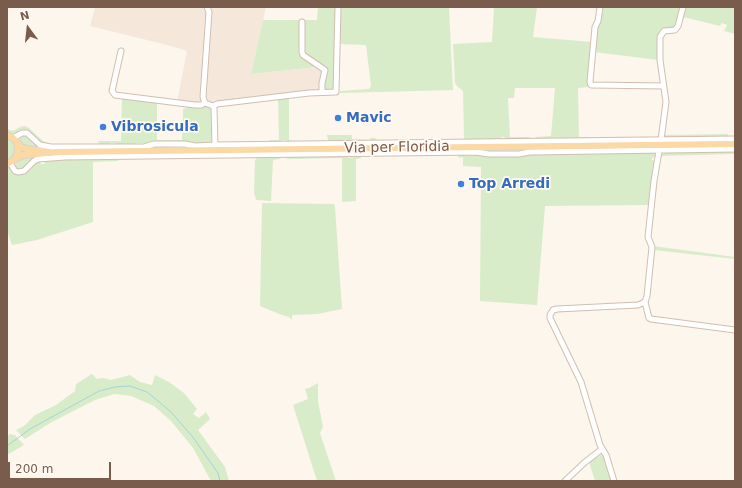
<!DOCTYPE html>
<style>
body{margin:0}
#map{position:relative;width:742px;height:488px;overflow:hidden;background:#fdf6ec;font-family:"DejaVu Sans",sans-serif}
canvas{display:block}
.frame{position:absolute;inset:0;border:8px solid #7a5c4d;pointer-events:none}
.north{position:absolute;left:8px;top:8px;width:40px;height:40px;-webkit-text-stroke:3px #fffaf3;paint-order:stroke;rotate:345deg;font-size:11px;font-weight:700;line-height:16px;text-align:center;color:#7a5c4d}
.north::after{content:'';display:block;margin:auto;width:14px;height:18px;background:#7a5c4d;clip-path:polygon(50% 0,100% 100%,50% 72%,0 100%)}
.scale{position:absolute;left:8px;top:462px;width:103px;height:18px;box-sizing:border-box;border:2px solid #7a5c4d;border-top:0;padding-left:5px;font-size:12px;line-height:14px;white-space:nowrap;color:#7a5c4d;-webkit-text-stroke:3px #fffaf3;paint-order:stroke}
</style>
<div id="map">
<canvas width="742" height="488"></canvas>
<div class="frame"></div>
<div class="north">N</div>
<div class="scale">200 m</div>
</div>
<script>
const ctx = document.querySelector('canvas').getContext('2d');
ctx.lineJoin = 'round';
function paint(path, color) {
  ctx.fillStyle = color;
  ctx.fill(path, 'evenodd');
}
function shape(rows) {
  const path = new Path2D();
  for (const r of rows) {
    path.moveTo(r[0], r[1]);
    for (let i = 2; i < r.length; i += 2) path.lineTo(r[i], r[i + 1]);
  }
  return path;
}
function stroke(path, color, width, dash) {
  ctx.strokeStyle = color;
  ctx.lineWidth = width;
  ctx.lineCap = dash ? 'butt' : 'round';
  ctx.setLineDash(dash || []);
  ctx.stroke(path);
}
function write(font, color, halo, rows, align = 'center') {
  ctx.font = font + ' "DejaVu Sans",sans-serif';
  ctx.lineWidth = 3.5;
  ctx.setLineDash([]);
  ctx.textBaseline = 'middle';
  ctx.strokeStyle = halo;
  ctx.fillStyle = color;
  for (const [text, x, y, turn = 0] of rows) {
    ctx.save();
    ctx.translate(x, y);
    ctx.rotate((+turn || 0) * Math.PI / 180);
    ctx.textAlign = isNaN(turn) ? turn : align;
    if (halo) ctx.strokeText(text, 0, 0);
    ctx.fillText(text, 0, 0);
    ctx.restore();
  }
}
paint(shape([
 [95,7,266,7,251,74,317,67,323,70,321,79,319,80,320,90,319,91,278,96,278,93,275,94,273,96,256,98,253,96,250,100,217,103,216,100,214,100,213,103,210,103,177,102,187,51,171,46,90,26]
]), '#f5e8da');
paint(shape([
 [318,7,337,7,336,91,323,91,326,73,306,57,303,51,304,20,317,20],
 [339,7,449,7,453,90,340,93,340,91,369,89,371,86,366,45,338,44],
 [494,7,537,7,533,37,592,42,588,87,578,88,579,137,588,137,586,139,558,140,556,137,551,140,537,140,535,137,551,136,555,88,515,88,514,98,508,98,510,137,530,137,529,140,507,140,504,137,502,137,500,140,467,141,464,138,463,91,457,86,455,83,453,44,492,42],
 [601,7,681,7,676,28,664,31,658,60,594,52,596,28],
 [684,7,735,7,735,34,724,31,727,25,722,23,720,26,683,17],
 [263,20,301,20,301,55,304,59,317,67,251,74],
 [122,97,157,102,157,140,182,140,183,109,191,106,211,107,214,137,210,144,144,145,143,143,136,143,135,145,116,145,115,143,111,143,109,145,100,145,98,141,121,141],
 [289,97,289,140,292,140,290,143,287,143,285,140,282,140,281,143,270,143,269,140,279,140,278,98],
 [25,126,29,128,43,141,48,143,48,145,43,145,23,130,15,134,7,132,7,129,13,131,20,127],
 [728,134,727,138,665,138,663,135],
 [21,135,26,135,42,148,29,147,22,145,18,140],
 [327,135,352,135,352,139,370,140,370,138,376,138,374,142,352,142,352,140,344,140,344,142,330,142,328,140],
 [7,136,14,141,16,148,13,157,7,162],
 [735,151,735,154,660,156,663,152],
 [654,153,656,156,652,158,652,160,656,161,649,205,545,206,537,305,480,301,481,167,463,166,463,157,459,158,458,154],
 [346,156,349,158,354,157,360,157,362,158,356,159,356,201,342,202,342,158,287,159,287,157],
 [36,157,23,170,17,170,14,165,21,159],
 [281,157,280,159,273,160,271,201,257,200,256,199,254,193,255,160,257,158],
 [39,160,41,164,44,164,46,161,67,160,117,160,119,161,93,162,93,222,37,240,12,245,7,230,7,167,11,168,16,174,22,174,34,163],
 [262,203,334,204,335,207,342,309,317,314,292,315,292,320,289,317,282,315,260,306],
 [653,246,735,257,735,259,654,250],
 [92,374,97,379,103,378,111,380,130,375,140,382,152,385,155,375,169,382,184,393,197,409,193,414,199,418,206,412,210,419,198,430,225,467,229,481,211,481,193,448,171,421,154,406,131,396,114,394,95,400,50,423,25,439,16,430,24,426,35,415,56,405,75,391,76,384],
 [318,383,318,401,323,427,320,433,336,481,317,481,293,405,308,399,305,389,309,388],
 [10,434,15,435,24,445,7,455,7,436],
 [603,454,605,456,613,481,595,481,589,462]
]), '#d8ecc9');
stroke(shape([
 [7,446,30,429,99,391,115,387,130,386,147,392,170,411,192,436,218,473,220,481]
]), '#a5d3da', 1);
const minor = shape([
 [207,7,209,12,203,97,205,103,213,106,214,108,215,145],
 [600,7,598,21,595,27,590,82,591,85,663,86],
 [302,22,302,52,303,55,325,70,322,83,322,92],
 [121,51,112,91,115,95,195,105,201,105,205,103],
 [213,106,217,104,309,93,336,92,338,7],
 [13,138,22,133,27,133,40,145,51,147,144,147,154,144,185,144,195,146,215,145,735,139],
 [661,140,666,102,660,60,660,37,664,31,675,30,678,26,683,7],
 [10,163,15,171,18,172,24,171,34,161,38,159,65,157,475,152,489,154,519,154,530,152,735,149],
 [645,302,649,318,651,319,735,330],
 [565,481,584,463,602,449],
 [614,481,606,455,600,445,581,382,550,318,550,315,553,310,557,309,638,305,645,302,647,296,652,247,648,237,654,181,659,151]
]);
const major = shape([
 [7,135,13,138,17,142,18,151,15,159,7,164],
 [17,142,21,147,27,149,43,151],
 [15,159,23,155,58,152,735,144]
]);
stroke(minor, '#d1beb0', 7);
stroke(major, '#dad1cd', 8);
stroke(minor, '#fff', 5);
stroke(major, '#fbd9a5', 6);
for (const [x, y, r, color] of [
 [338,118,4,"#3f7fe0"],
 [103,127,4,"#3f7fe0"],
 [461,184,4,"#3f7fe0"]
]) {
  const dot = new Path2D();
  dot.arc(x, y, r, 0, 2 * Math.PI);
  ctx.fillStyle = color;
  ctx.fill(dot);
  stroke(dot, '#fffaf3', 1.5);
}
write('bold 14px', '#366cbe', '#fffaf3', [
 ["Mavic",346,118],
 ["Vibrosicula",111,127],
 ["Top Arredi",469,184]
], 'left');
write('14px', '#7a5c4d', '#fffaf3', [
 ["Via per Floridia",397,148,-1]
]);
</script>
